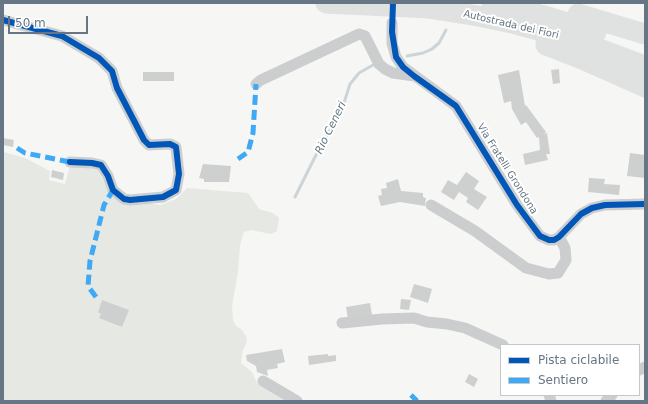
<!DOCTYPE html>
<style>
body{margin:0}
#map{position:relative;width:648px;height:404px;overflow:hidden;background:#f6f6f5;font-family:"DejaVu Sans",sans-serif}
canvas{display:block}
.frame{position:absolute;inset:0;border:4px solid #667684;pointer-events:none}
.legend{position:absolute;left:500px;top:344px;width:140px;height:52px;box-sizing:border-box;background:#fff;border:1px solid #c2c8ce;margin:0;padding:5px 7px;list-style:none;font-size:12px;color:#667684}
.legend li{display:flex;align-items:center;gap:8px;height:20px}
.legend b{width:20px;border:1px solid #c2c8ce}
.scale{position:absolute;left:8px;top:16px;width:80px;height:18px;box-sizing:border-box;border:2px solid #667684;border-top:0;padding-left:5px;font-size:12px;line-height:14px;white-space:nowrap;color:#667684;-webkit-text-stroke:3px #fff;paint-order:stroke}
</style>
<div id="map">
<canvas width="648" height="404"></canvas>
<div class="frame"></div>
<ul class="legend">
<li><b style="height:5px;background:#0057b8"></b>Pista ciclabile</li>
<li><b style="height:5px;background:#3fa9f5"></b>Sentiero</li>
</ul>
<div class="scale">50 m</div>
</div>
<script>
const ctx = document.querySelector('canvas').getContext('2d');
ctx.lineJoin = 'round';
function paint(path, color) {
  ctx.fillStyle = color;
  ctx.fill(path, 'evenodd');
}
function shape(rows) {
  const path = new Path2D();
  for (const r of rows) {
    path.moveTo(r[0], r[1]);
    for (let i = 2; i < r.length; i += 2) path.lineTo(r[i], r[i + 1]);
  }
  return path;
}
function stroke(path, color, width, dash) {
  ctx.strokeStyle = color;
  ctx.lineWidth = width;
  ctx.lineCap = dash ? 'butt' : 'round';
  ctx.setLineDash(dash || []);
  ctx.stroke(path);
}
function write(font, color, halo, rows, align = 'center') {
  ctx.font = font + ' "DejaVu Sans",sans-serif';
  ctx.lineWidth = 4;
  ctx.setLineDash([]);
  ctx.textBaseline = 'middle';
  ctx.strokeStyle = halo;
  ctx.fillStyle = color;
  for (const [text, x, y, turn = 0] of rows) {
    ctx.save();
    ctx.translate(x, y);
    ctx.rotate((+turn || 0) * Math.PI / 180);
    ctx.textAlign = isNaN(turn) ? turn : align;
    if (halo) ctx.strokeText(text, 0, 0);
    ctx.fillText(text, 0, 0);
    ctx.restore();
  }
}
paint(shape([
 [3,152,25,158,50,171,49,180,65,184,70,166,83,166,97,170,115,199,161,205,176,199,187,188,248,193,259,209,273,213,279,218,277,231,271,234,251,230,244,232,240,245,238,272,232,306,233,320,236,326,242,330,246,336,247,342,243,350,241,363,252,372,257,383,288,401,3,401]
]), '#e6e9e3');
stroke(shape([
 [407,56,423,53,432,49,439,43,446,30],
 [295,197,318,151,342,109,350,84,359,73,373,65]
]), '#cdd4d7', 3);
paint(shape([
 [559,69,560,83,553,84,551,70],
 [519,70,525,106,526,105,546,132,544,134,547,133,550,154,546,154,548,160,525,165,523,154,540,150,539,137,537,138,526,122,521,125,512,109,511,101,504,103,498,75],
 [143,72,174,72,174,81,143,81],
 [3,138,14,140,13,147,3,145],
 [630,153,645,155,645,178,627,176],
 [203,164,231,166,229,182,204,182,204,179,199,178],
 [52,170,64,173,63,180,51,177],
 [466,172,479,181,474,189,487,197,478,210,466,202,468,198,459,192,454,200,441,192,448,180,457,185],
 [589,178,605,179,604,184,620,185,619,195,588,192],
 [398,179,401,191,423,193,423,197,426,198,425,206,400,202,381,206,378,196,382,195,381,189,387,188,386,183],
 [414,284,432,289,428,303,410,297],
 [401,299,411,300,409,310,400,309],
 [102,300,129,310,122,327,99,318,101,314,98,312],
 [370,303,372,315,348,320,346,307],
 [282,349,285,362,277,364,278,368,267,370,268,376,257,372,256,366,247,361,246,355],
 [328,354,328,356,336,355,336,361,309,365,308,356],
 [469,374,478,379,474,387,465,382]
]), '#ced0d0');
stroke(shape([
 [3,20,62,36,99,58,112,71,117,88,144,140,149,145,170,144,176,147,179,174,176,190,163,197,130,200,124,199,113,190,108,176,101,165,92,163,70,162],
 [392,23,392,43,396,57,403,67,456,106,517,205,540,236,549,240,554,240,559,237,581,214,592,208,605,205,645,204],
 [256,84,261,80,359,34,365,36,379,64,385,69,393,73,414,76],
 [431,205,475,231,526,268,549,274,558,273,566,260,565,248,559,237],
 [342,323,382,319,414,318,427,322,447,324,465,328,503,345],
 [639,370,645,367],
 [263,381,297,401],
 [549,395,551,401],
 [606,401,612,395]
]), '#cccdce', 11);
stroke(shape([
 [326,3,428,8,478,16,512,23,581,42,645,66],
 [492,3,548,17,596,32],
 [578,14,645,34],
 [546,45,582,59,645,87]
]), '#e0e1e1', 21);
stroke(shape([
 [17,148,25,153,70,162],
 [238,159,248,152,253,133,256,84],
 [96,297,88,286,90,261,104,205,113,190],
 [411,395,417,401]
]), '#3fa9f5', 5, [10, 5]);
stroke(shape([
 [393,3,392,32,396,57,403,67,414,76,456,106,517,205,540,236,549,240,554,240,559,237,581,214,592,208,605,205,645,204],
 [3,20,62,36,99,58,112,71,117,88,144,140,149,145,170,144,176,147,179,174,176,190,163,197,130,200,124,199,113,190,108,176,101,165,92,163,70,162]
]), '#0057b8', 6);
write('10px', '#667684', '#fff', [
 ["Autostrada dei Fiori",511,25,13],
 ["Via Fratelli Grondona",507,169,58]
]);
write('italic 11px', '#627780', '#fff', [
 ["Rio Ceneri",331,128,-64]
]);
</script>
